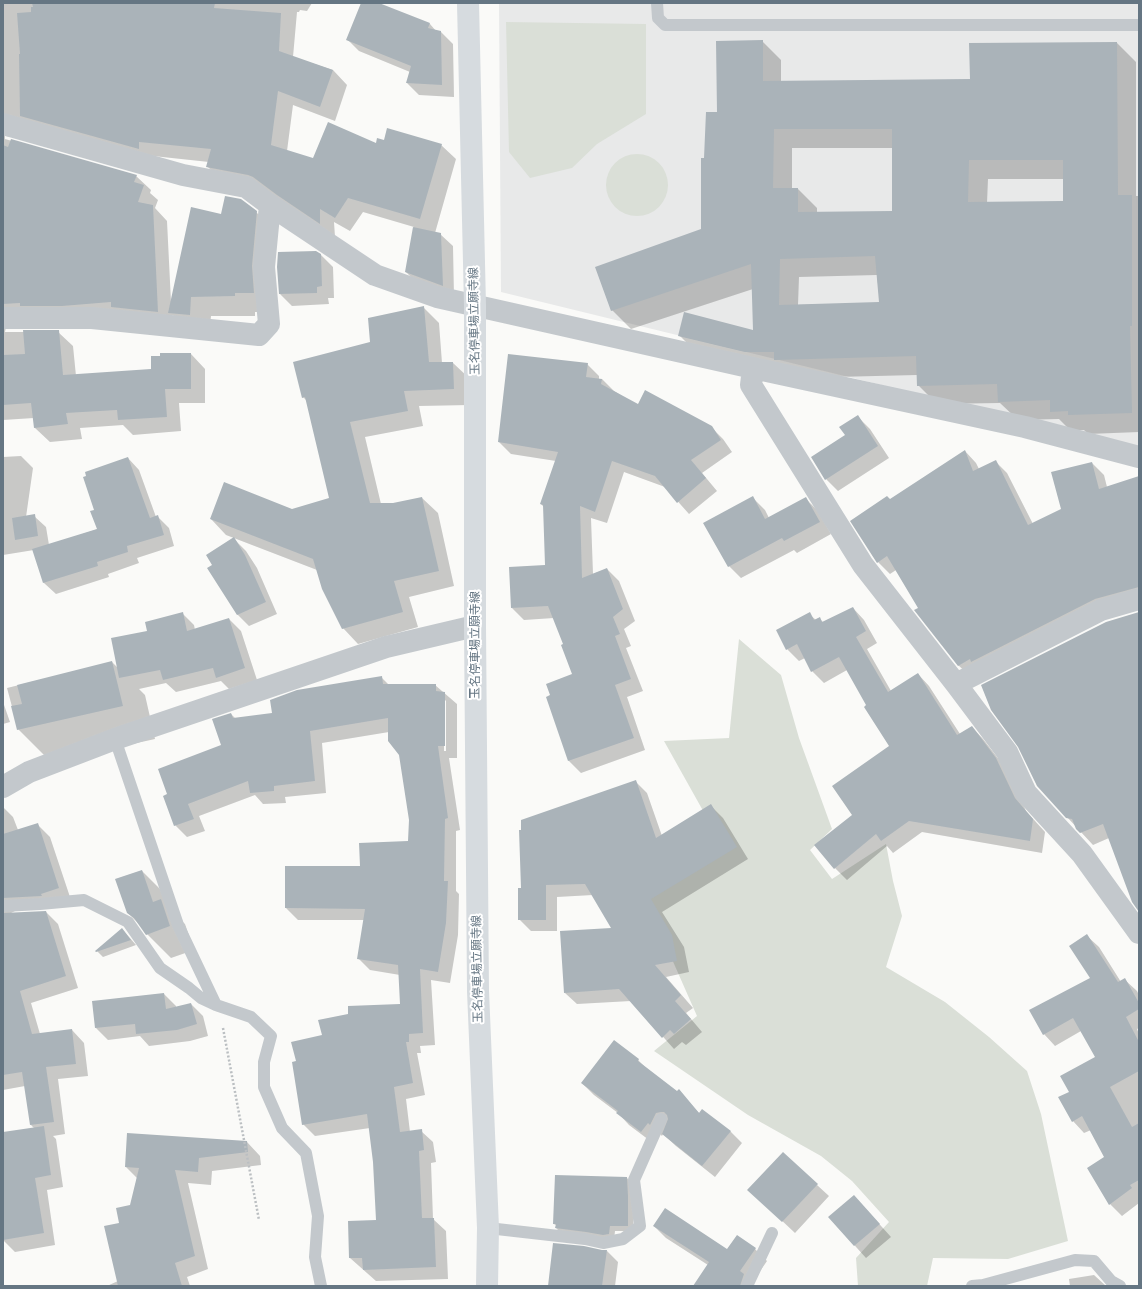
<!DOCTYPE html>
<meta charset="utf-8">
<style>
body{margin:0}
#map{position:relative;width:1142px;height:1289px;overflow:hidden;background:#fafaf8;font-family:"DM Sans",sans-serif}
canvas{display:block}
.frame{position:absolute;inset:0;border:4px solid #657683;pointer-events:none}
</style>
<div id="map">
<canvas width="1142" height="1289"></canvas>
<div class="frame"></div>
</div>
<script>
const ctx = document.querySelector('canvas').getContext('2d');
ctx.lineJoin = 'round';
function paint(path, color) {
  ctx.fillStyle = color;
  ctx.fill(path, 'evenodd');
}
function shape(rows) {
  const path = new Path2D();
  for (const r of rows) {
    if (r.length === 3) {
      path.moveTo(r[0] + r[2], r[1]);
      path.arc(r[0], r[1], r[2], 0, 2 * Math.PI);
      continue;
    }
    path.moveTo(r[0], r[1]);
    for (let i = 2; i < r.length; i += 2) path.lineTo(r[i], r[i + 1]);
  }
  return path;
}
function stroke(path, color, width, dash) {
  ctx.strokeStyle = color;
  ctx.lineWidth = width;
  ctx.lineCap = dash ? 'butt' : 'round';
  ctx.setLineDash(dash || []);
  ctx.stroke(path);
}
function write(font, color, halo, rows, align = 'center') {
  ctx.font = font + ' "DM Sans","Noto Sans JP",sans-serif';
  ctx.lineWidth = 4;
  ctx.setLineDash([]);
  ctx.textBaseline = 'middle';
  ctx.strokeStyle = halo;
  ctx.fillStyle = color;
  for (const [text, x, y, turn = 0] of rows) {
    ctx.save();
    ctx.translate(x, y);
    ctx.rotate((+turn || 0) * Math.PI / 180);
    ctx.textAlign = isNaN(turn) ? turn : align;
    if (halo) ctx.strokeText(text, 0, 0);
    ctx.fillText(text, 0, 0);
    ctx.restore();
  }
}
paint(shape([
 [499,3,1139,3,1139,448,501,292]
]), '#e8e9e9');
paint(shape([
 [506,22,646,24,646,114,597,144,572,168,530,178,509,152],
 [637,185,31],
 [739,639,781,675,799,738,832,829,810,850,832,879,886,844,893,881,902,916,886,967,945,1002,989,1037,1027,1071,1041,1114,1068,1241,1008,1259,933,1258,927,1286,858,1286,856,1258,889,1222,852,1181,821,1156,748,1115,654,1051,697,1016,645,898,725,850,664,741,729,738]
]), '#dadfd7');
paint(shape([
 [3,3,312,3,307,11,300,10,299,12,297,12,293,57,333,70,347,85,335,121,293,105,287,151,313,159,377,144,384,141,441,145,456,159,435,233,440,234,453,246,454,297,418,284,406,272,414,227,363,212,350,231,334,222,335,237,222,181,207,166,209,162,153,156,5,136,5,139,136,176,151,190,150,193,158,200,155,208,167,221,171,302,221,215,256,212,276,232,273,312,255,312,255,316,211,316,209,335,172,315,6,327,5,332,58,332,73,346,76,376,152,370,191,354,205,369,205,403,179,403,181,431,133,435,123,425,80,428,82,439,50,442,35,428,34,418,3,420],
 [362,3,377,3,430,24,436,31,441,32,453,44,454,97,419,95,407,83,410,72,359,51,347,39],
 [762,41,781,60,781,82,970,80,1117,43,1136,62,1136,196,1139,196,1139,432,1088,434,1084,430,1070,430,1059,419,1018,420,1000,403,937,404,918,385,917,375,794,378,698,354,679,335,754,331,753,289,631,329,612,310,702,229,705,159,718,114],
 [792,148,893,148,893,212,817,213,817,208,798,189,792,189],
 [988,179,1064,179,1064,202,987,203],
 [877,275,880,303,798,305,799,277],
 [321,255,333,267,334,298,328,298,329,304,292,306,280,294],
 [423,307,439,323,442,363,453,363,469,378,470,405,419,406,423,426,365,437,381,504,393,504,422,498,438,513,454,586,409,597,418,627,358,644,343,628,317,570,226,535,211,519,292,510,330,499,307,401,303,397,372,343],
 [587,364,599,376,599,379,602,379,614,391,638,406,711,427,723,439,732,452,702,473,717,491,689,514,665,487,624,472,607,523,591,518,593,574,607,569,619,581,635,621,624,629,631,646,626,648,643,691,627,697,645,750,581,773,569,761,547,698,574,675,564,644,554,618,524,620,512,608,546,566,544,507,541,504,556,461,511,454,499,442],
 [858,417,870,429,889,458,838,491,826,479,846,436],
 [965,451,976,463,979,469,995,461,1007,473,1033,524,1062,510,1092,463,1104,475,1107,487,1139,477,1139,601,971,677,958,665,920,608,896,570,890,574,878,562,852,521,890,500],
 [21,456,33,468,26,517,34,516,46,527,49,545,98,529,95,510,128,458,139,470,156,517,157,516,169,528,174,546,137,558,139,563,108,574,109,577,56,594,44,583,34,550,3,555,3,457],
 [753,498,765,510,769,518,806,499,818,511,831,534,797,553,794,550,741,578,729,566],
 [234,539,246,551,257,568,277,614,249,626,237,614,214,565],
 [3,582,4,596,3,596],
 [853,608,864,620,877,643,867,649,891,691,918,674,929,686,960,734,972,727,983,739,1008,771,1026,811,1045,832,1042,853,922,832,893,853,887,846,847,880,835,868,816,845,853,815,891,747,847,670,824,683,812,671,805,658,799,661,787,649,809,614,816,620,819,618,824,623],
 [182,613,194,625,195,630,229,619,241,631,257,680,229,689,221,681,176,692,166,683,139,689,145,695,155,739,51,762,18,729,7,688,112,662,118,668,148,631],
 [1139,613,1139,909,1109,838,1093,845,1067,817],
 [381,677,389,685,435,685,457,704,457,758,449,758,460,830,456,831,456,891,459,894,458,935,450,983,431,980,435,1045,420,1046,421,1053,417,1053,425,1095,406,1099,410,1132,421,1131,433,1142,436,1162,431,1163,433,1219,446,1231,448,1279,376,1281,350,1258,377,1221,374,1162,370,1128,315,1136,303,1124,297,1062,323,1036,401,1005,400,975,370,970,358,958,364,920,298,920,286,908,286,867,361,867,409,842,410,820,400,755,389,732,322,743,326,793,285,797,286,803,263,804,255,795,199,816,205,831,187,837,175,825,222,746,231,714,236,719,273,714],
 [444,699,446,701,446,751,444,751],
 [3,702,10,722,3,724],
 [635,781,647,793,662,836,711,806,723,818,748,859,662,912,684,947,689,972,666,977,693,1008,686,1013,702,1032,686,1045,682,1042,674,1049,631,1001,577,1004,565,993,613,929,593,895,557,897,557,931,531,931,519,919,522,889],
 [3,807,13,817,18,830,37,824,50,837,71,900,15,911,9,914,46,912,58,924,78,988,31,1003,40,1034,72,1030,84,1043,88,1076,58,1079,65,1134,53,1136,56,1139,63,1187,47,1190,55,1245,15,1252,3,1240,3,1133,34,1128,31,1125,25,1086,3,1090],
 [142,871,166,895,171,910,185,924,194,950,171,958,147,934,140,925,128,913],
 [122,929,136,945,103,957,97,951],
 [1087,936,1099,947,1121,982,1125,980,1137,991,1139,995,1139,1028,1137,1029,1139,1034,1139,1203,1122,1216,1110,1204,1105,1157,1091,1130,1084,1133,1073,1121,1070,1092,1096,1057,1081,1031,1055,1046,1044,1034,1091,978],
 [164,994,176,1006,176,1008,191,1004,203,1016,208,1036,190,1041,149,1046,140,1036,108,1040,96,1028,93,1002],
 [638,1060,648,1070,677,1092,679,1091,700,1114,713,1118,731,1132,742,1143,715,1177,676,1146,663,1134,662,1136,660,1134,653,1143,629,1125,618,1113,594,1095,582,1083],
 [247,1142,260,1156,261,1165,212,1171,211,1185,188,1183,208,1269,187,1277,190,1286,107,1286,118,1281,120,1223,131,1205,137,1178,126,1167],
 [627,1178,632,1184,634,1202,633,1231,615,1231,614,1240,562,1234,556,1228,557,1226,554,1224],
 [817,1185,829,1196,795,1233,761,1201],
 [854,1196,891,1237,866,1258,829,1217],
 [654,1226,727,1250,737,1236,755,1249,767,1261,752,1283,755,1286,694,1286,708,1265,666,1238],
 [607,1251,618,1262,615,1286,550,1286],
 [1094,1275,1106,1286,1070,1286,1069,1279]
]), '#0003');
paint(shape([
 [32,3,215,3,214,8,281,13,279,51,333,70,320,107,278,91,271,145,313,158,328,122,376,143,377,138,384,140,387,128,442,144,420,219,348,198,335,218,320,209,320,224,277,195,253,177,248,175,206,167,211,149,139,142,139,149,20,116,19,54,20,54,17,13,31,12,31,7,33,7],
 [361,3,379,3,430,23,428,28,441,31,442,85,406,83,411,66,346,40],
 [763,40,763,81,970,79,969,43,1117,42,1118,195,1132,195,1132,326,1130,326,1132,413,1068,415,1068,411,1050,412,1050,400,998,402,997,384,917,386,916,356,774,360,774,352,745,352,678,336,684,312,753,330,751,264,611,311,595,267,701,229,701,158,704,158,706,112,717,112,716,41],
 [774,129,892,129,892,211,798,212,798,188,773,188],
 [969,160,1063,160,1063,201,968,202],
 [875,256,879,302,779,305,780,259],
 [11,139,137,175,134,182,144,185,138,202,153,205,158,312,111,307,111,302,62,306,20,306,20,303,3,304,3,145,8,147],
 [225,196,241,199,257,211,252,266,254,293,235,293,235,296,191,297,190,315,168,313,191,207,221,214],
 [413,227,441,233,443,286,405,272],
 [316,251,321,254,322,286,317,287,317,293,279,294,277,267,278,252],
 [424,306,429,362,453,362,454,389,404,391,408,411,350,422,370,503,393,503,422,497,439,571,394,581,403,612,342,629,322,589,313,559,210,519,224,482,292,509,329,498,305,397,302,398,293,362,370,342,368,318],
 [23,330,59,330,63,375,151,369,151,356,160,356,160,353,191,353,191,389,165,389,167,417,118,420,117,410,66,413,68,424,34,428,31,403,3,405,3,355,25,354],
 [508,354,588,363,586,377,602,379,601,384,638,404,645,390,712,426,721,440,691,460,706,478,677,503,655,476,612,461,595,512,580,506,582,578,607,568,623,609,613,617,620,634,615,636,631,679,615,685,634,738,568,761,546,697,550,695,546,684,572,674,561,645,563,644,548,606,511,608,509,567,545,565,543,505,540,504,558,452,498,442],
 [858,415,878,446,825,480,811,457,845,435,839,427],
 [965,450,973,471,996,460,1028,525,1061,509,1051,472,1092,462,1099,489,1139,476,1139,587,1095,599,971,662,970,659,958,666,914,610,918,608,887,556,877,563,850,521,887,496,890,499],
 [128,457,150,518,158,515,164,535,127,546,128,552,97,562,98,566,43,583,32,549,97,529,90,511,94,510,83,477,86,476,85,472],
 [753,496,765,519,806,497,820,522,784,541,782,538,728,567,703,523],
 [35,514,38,536,15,540,12,518],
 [234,537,245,555,266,602,237,615,207,568,212,565,206,555],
 [853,607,866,631,856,637,888,692,918,673,957,735,972,726,996,758,1015,798,1033,819,1030,841,909,821,881,841,876,834,834,869,814,845,852,815,832,786,889,746,864,707,866,705,839,657,811,672,797,644,786,650,776,630,810,612,814,620,820,617,822,622],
 [183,612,187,631,229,618,245,668,216,678,213,668,163,680,160,670,119,678,111,638,147,631,145,622],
 [1139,612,1139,912,1132,902,1103,824,1080,833,1076,829,1072,819,1066,818,1037,786,1018,747,991,710,981,685,1106,622],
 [112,661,123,706,17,730,11,706,22,704,17,685],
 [382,676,383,684,436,684,436,691,445,692,445,746,438,746,448,818,445,819,444,881,448,881,446,923,438,972,420,969,423,1033,409,1034,409,1042,406,1042,413,1083,394,1087,400,1132,422,1129,424,1150,419,1151,422,1218,434,1218,436,1267,363,1270,362,1258,349,1258,348,1221,376,1220,373,1162,367,1114,302,1125,292,1062,296,1061,291,1042,322,1035,318,1020,348,1014,348,1006,400,1004,398,965,357,959,365,909,285,908,285,866,360,866,359,843,408,841,409,820,399,755,388,741,388,718,310,731,315,781,274,786,274,791,250,793,248,781,188,804,194,819,174,826,163,796,167,794,158,769,221,745,212,719,231,713,233,718,272,713,270,700,297,690],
 [636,780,656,838,711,804,737,847,651,899,672,935,677,961,655,965,681,995,675,1001,691,1019,674,1034,670,1030,662,1038,619,989,564,993,560,931,611,928,585,884,546,885,546,920,518,920,518,888,521,888,519,830,521,830,521,820],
 [38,823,59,888,41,894,42,896,3,898,3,834],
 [142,870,153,902,161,899,170,926,146,935,134,918,127,913,115,879],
 [46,911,66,976,20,991,32,1034,72,1029,76,1064,46,1067,54,1122,30,1125,22,1072,3,1075,3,913],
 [122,928,131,940,96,952,95,951],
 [1087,934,1118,982,1125,978,1139,1003,1139,1009,1126,1017,1139,1042,1139,1071,1110,1087,1132,1127,1139,1123,1139,1180,1130,1185,1132,1188,1109,1205,1087,1168,1104,1157,1082,1116,1072,1122,1058,1097,1069,1092,1060,1076,1095,1057,1073,1018,1043,1035,1029,1010,1090,978,1069,946],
 [164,993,166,1009,191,1003,197,1024,177,1030,136,1034,135,1024,95,1028,92,1001],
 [614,1040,639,1059,638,1061,677,1091,679,1089,699,1113,702,1109,731,1131,702,1166,662,1134,668,1119,667,1115,664,1112,661,1112,656,1113,650,1125,648,1123,641,1132,616,1113,618,1111,581,1083],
 [44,1126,51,1175,35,1178,44,1233,3,1240,3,1132],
 [127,1133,247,1141,248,1152,199,1158,198,1172,175,1170,195,1256,175,1263,182,1286,118,1286,104,1226,119,1223,116,1208,130,1205,139,1168,125,1167],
 [783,1152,818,1184,782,1222,747,1190],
 [555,1175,627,1177,628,1196,628,1226,610,1226,609,1234,603,1235,586,1232,555,1228,556,1224,553,1224],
 [854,1195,880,1224,854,1246,828,1217],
 [665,1208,727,1249,737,1235,756,1248,740,1271,744,1274,740,1286,693,1286,709,1262,653,1226],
 [553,1243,584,1246,602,1250,607,1250,602,1286,548,1286]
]), '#aab3b9');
stroke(shape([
 [223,1028,259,1220]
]), '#bbbfc2', 2.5, [2, 2]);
stroke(shape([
 [657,3,658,18,665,25,1139,25],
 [115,739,178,925,216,1005],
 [3,906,40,904,84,900,128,922,160,968,189,988,201,998,216,1005,251,1017,271,1036,264,1062,264,1087,282,1128,306,1153,318,1216,315,1257,321,1286],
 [488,1228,585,1239,603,1243,623,1239,640,1226,634,1180,661,1119],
 [747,1286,772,1233],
 [972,1286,983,1285,1075,1260,1094,1261,1111,1281,1120,1286]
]), '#c3c8cc', 12);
stroke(shape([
 [3,124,183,175,246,187,270,205,375,275,437,297,753,368,1025,427,1139,457],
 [3,318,92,318,259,335,269,324,264,267,270,205],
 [753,368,751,385,863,565,956,684,1007,752,1026,793,1082,854,1139,933],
 [956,684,1101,610,1139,599],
 [3,787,29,772,115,739,386,647,475,626]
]), '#c3c8cc', 22);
stroke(shape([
 [468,3,475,306,475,626,478,991,488,1228,487,1286]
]), '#d6dbdf', 22);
write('12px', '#657683', '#fff', [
 ["玉名停車場立願寺線",475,321,-91],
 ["玉名停車場立願寺線",476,645,-90],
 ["玉名停車場立願寺線",478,969,-91]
]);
</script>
